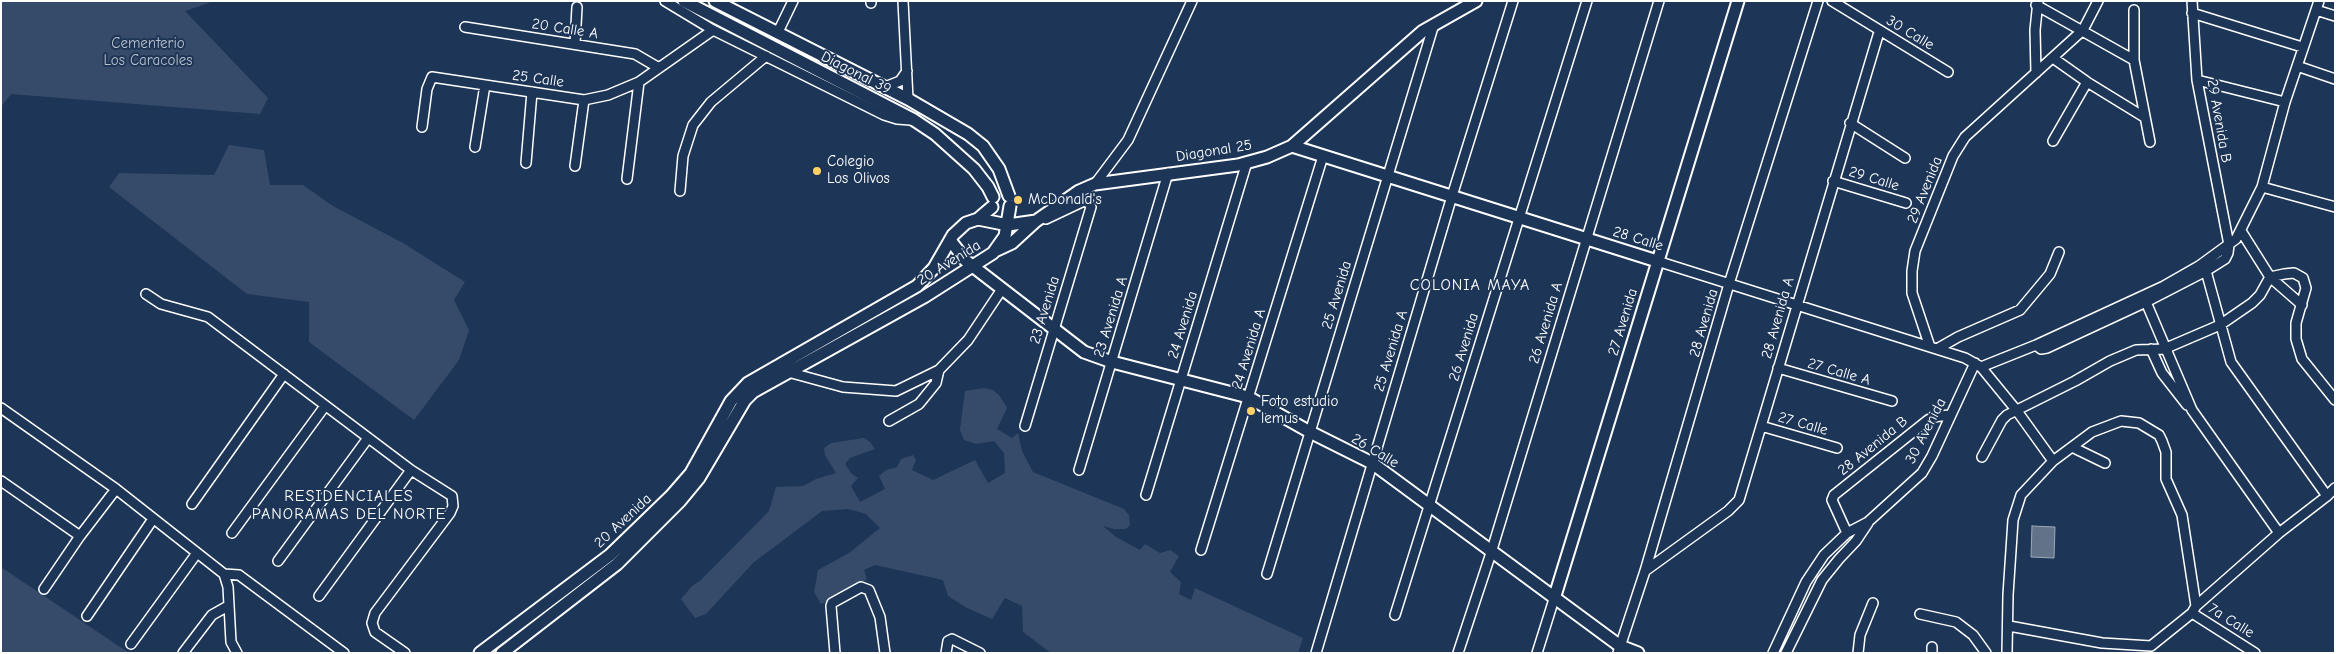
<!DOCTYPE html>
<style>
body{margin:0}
#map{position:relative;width:2336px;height:654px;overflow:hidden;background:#1d3557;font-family:"Comic Neue",sans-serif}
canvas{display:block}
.frame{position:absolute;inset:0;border:2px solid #fff;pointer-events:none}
</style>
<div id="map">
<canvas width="2336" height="654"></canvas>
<div class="frame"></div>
</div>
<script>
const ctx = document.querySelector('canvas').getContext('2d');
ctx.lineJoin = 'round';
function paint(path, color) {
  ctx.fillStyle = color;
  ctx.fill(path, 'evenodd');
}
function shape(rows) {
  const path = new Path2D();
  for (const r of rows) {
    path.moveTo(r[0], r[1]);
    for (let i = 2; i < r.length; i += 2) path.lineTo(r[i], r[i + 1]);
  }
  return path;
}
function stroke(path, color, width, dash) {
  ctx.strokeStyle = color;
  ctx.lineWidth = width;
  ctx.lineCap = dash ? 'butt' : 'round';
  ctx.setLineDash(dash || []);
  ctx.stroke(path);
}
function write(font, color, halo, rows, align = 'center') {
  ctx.font = font + ' "Comic Neue",sans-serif';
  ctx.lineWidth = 4;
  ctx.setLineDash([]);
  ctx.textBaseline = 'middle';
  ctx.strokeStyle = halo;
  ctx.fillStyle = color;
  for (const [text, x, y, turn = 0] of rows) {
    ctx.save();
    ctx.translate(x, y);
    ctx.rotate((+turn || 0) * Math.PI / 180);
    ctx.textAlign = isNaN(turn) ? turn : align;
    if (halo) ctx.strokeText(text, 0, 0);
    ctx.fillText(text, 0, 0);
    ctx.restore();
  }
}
paint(shape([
 [1,1,215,1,185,11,268,98,260,114,11,94,1,107],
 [229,145,264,150,270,185,303,185,333,206,403,243,465,282,454,300,469,330,459,360,414,420,309,342,309,302,247,294,109,187,119,173,214,175],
 [984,388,993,390,999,395,1003,401,1007,408,997,429,1012,438,1018,433,1022,451,1033,472,1124,509,1129,515,1130,525,1126,529,1114,529,1103,526,1116,537,1140,550,1145,544,1160,553,1170,550,1179,556,1170,572,1181,582,1179,594,1191,600,1195,588,1303,638,1298,653,1051,653,1023,632,1022,606,1005,598,992,619,967,608,948,596,943,580,875,565,864,570,867,579,847,593,821,604,814,592,818,570,849,553,880,528,866,514,848,509,822,511,753,563,706,614,695,618,688,609,681,599,692,586,701,580,769,511,776,487,803,486,816,479,836,473,825,455,824,448,831,443,864,438,870,442,875,449,850,458,845,464,852,474,858,478,851,486,860,502,885,489,879,476,886,470,897,467,901,459,913,455,916,460,912,470,933,480,975,460,988,483,1005,473,1004,453,994,441,976,444,964,440,960,430,965,391],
 [1,567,129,653,1,653]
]), '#364b69');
const water = shape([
 [2032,526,2055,527,2054,558,2031,557,2032,526]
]);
paint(water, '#617289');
stroke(water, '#a0aab8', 1);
const street = shape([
 [665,1,713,30,884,115,897,119,911,120],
 [871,1,871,3],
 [903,1,908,99],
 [1832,1,1948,72],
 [2036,5,2134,60],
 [2134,10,2134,60,2150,142],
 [2316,10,2335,16],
 [2192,13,2302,47],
 [465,27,635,54,659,68],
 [778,32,793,1],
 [575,44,577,7],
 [2053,58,2087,82,2144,117],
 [2297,66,2335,79],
 [2036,73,2035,30,2038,1],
 [2197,80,2285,102],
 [885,87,900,81,907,71],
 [1850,123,1905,158],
 [422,127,427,89,432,77,584,100,608,95,639,82,713,30],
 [2053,141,2087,82],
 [475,147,485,85],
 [526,163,532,92],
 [575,166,584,100],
 [627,179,639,82],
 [1833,181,1906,203],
 [1095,184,1128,140,1192,1],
 [2262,187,2335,207],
 [680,191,683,156,693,125,711,102,766,56],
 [2241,231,2270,277,2302,305],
 [1657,261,1965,358,1981,367,2017,411,2053,461],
 [2206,271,2231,362,2327,496],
 [146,294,161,304,208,317,411,470,452,496,453,506,450,513,375,613,372,623,375,632,405,653],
 [2146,302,2192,410,2279,533],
 [2036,345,2041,349,2047,348,2146,302,2206,271,2225,259,2228,253,2229,245,2197,80,2192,1],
 [1930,347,1912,293,1912,271,1915,251,1953,156,1965,137,2083,30,2098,1],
 [1937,349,1958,337,2020,310,2050,274,2059,252],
 [2151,349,2162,373,2187,405],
 [1981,367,2036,345,2164,286,2199,266,2236,239,2262,187,2285,102,2319,1],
 [1778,368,1892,401],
 [788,372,843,387,896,391,939,370,968,340,1002,289],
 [1,408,116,489,224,574,239,575,344,653],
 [889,421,919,404,936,383,939,370],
 [1025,426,1091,207,1089,203,1084,201,1046,219],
 [1761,426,1837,448],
 [2072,447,2105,463],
 [1982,457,2002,420,2007,415,2075,381,2110,361,2136,350,2164,349,2220,325,2252,303,2260,295,2270,277,2284,274,2294,273,2303,278,2306,288,2296,323,2296,339,2302,359,2335,400],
 [1079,470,1168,173],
 [1,481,80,536],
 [1146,495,1247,162],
 [192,504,284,374],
 [232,533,325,406],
 [1847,533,1832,500,1834,495,1928,420,1933,417,1949,415],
 [1201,550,1323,156],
 [278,561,368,438],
 [1645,571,1728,511,1739,500,1879,32],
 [224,574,228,587,231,642,237,653],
 [1267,574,1434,24],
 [44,589,80,536,116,489],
 [319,596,411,470],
 [2192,613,2255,653],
 [1920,614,1956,622,1973,635,1986,653],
 [1395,615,1587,1],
 [87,616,153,519],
 [2009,626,2102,643,2151,646,2192,613,2196,606,2279,533,2327,496,2335,488],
 [131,644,197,553],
 [183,653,212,615,228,606],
 [835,653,831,606,832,603,861,587,869,590,880,617,885,653],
 [946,653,948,641,952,639,980,653],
 [1316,653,1452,196,1513,1],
 [1458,653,1491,553,1659,1],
 [1537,653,1554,599],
 [1618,653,1645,571,1729,284,1818,1],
 [1773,653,1806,582,1824,555,1847,533,1868,522,1922,473,1932,456,1975,363],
 [1786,653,1822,580,1839,559,1856,541,1868,523],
 [1858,653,1860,635,1873,603],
 [1932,653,1932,647],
 [2007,653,2008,595,2013,520,2021,495,2053,461,2092,432,2121,421,2139,423,2159,435,2162,441,2166,452,2166,479,2182,515,2196,606]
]);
const secondary = shape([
 [684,1,914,120,935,134,974,169,988,187,993,197],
 [715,1,908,99,968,134,983,146,999,169,1009,196],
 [1292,146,1657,261],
 [978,219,992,207],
 [950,240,966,261,1084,352,1112,362,1248,397,1310,432,1372,463,1620,646,1638,653],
 [997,250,1012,243,1036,221,1079,191,1095,184,1238,165,1267,157,1292,146,1423,31,1476,1],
 [1554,599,1738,1],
 [480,653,610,555,671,496,691,473,731,401,748,383,917,286,934,268,953,235,966,223,978,219,1008,225,1036,221],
 [502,653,617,564,680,501,699,478,745,400,753,392,924,297,993,253,1005,236,1010,206]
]);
stroke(street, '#fff', 12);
stroke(secondary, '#fff', 15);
stroke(street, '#1d3557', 9);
stroke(secondary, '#1d3557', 11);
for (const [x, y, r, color] of [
 [817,171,5,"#ffd166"],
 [1018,200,5,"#ffd166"],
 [1251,411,5,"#ffd166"]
]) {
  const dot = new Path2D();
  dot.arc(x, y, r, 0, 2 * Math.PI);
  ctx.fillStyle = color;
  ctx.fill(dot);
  stroke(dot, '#1d3557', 2);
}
write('15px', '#fff', '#1d3557', [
 ["20 Calle A",565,29,9],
 ["30 Calle",1910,33,31],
 ["Diagonal 39",856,73,27],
 ["25 Calle",538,79,8],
 ["29 Avenida B",2219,121,80],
 ["Diagonal 25",1214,151,-9],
 ["29 Calle",1874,179,17],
 ["29 Avenida",1925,190,-68],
 ["28 Calle",1638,239,17],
 ["20 Avenida",949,263,-32],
 ["25 Avenida",1337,295,-73],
 ["23 Avenida",1045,310,-73],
 ["23 Avenida A",1111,317,-73],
 ["28 Avenida A",1778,318,-74],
 ["27 Avenida",1623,322,-73],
 ["26 Avenida A",1546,323,-73],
 ["28 Avenida",1704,323,-74],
 ["24 Avenida",1183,325,-73],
 ["26 Avenida",1464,347,-73],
 ["24 Avenida A",1249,349,-73],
 ["25 Avenida A",1391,351,-73],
 ["27 Calle A",1839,372,16],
 ["27 Calle",1803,424,16],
 ["30 Avenida",1926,431,-63],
 ["28 Avenida B",1873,446,-39],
 ["26 Calle",1375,451,31],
 ["20 Avenida",623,521,-43],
 ["7a Calle",2231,621,32]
]);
write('15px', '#b9c0ca', '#1d3557', [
 ["Cementerio",148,44],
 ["Los Caracoles",148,61]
]);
write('15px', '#fff', '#1d3557', [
 ["Colegio",827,162],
 ["Los Olivos",827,179],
 ["McDonald's",1028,200],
 ["Foto estudio",1261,402],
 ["lemus",1261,419]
], 'left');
ctx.letterSpacing = '1px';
write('16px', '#fff', '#1d3557', [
 ["COLONIA MAYA",1470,285],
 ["RESIDENCIALES",349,496],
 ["PANORAMAS DEL NORTE",349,514]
]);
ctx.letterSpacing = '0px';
</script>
